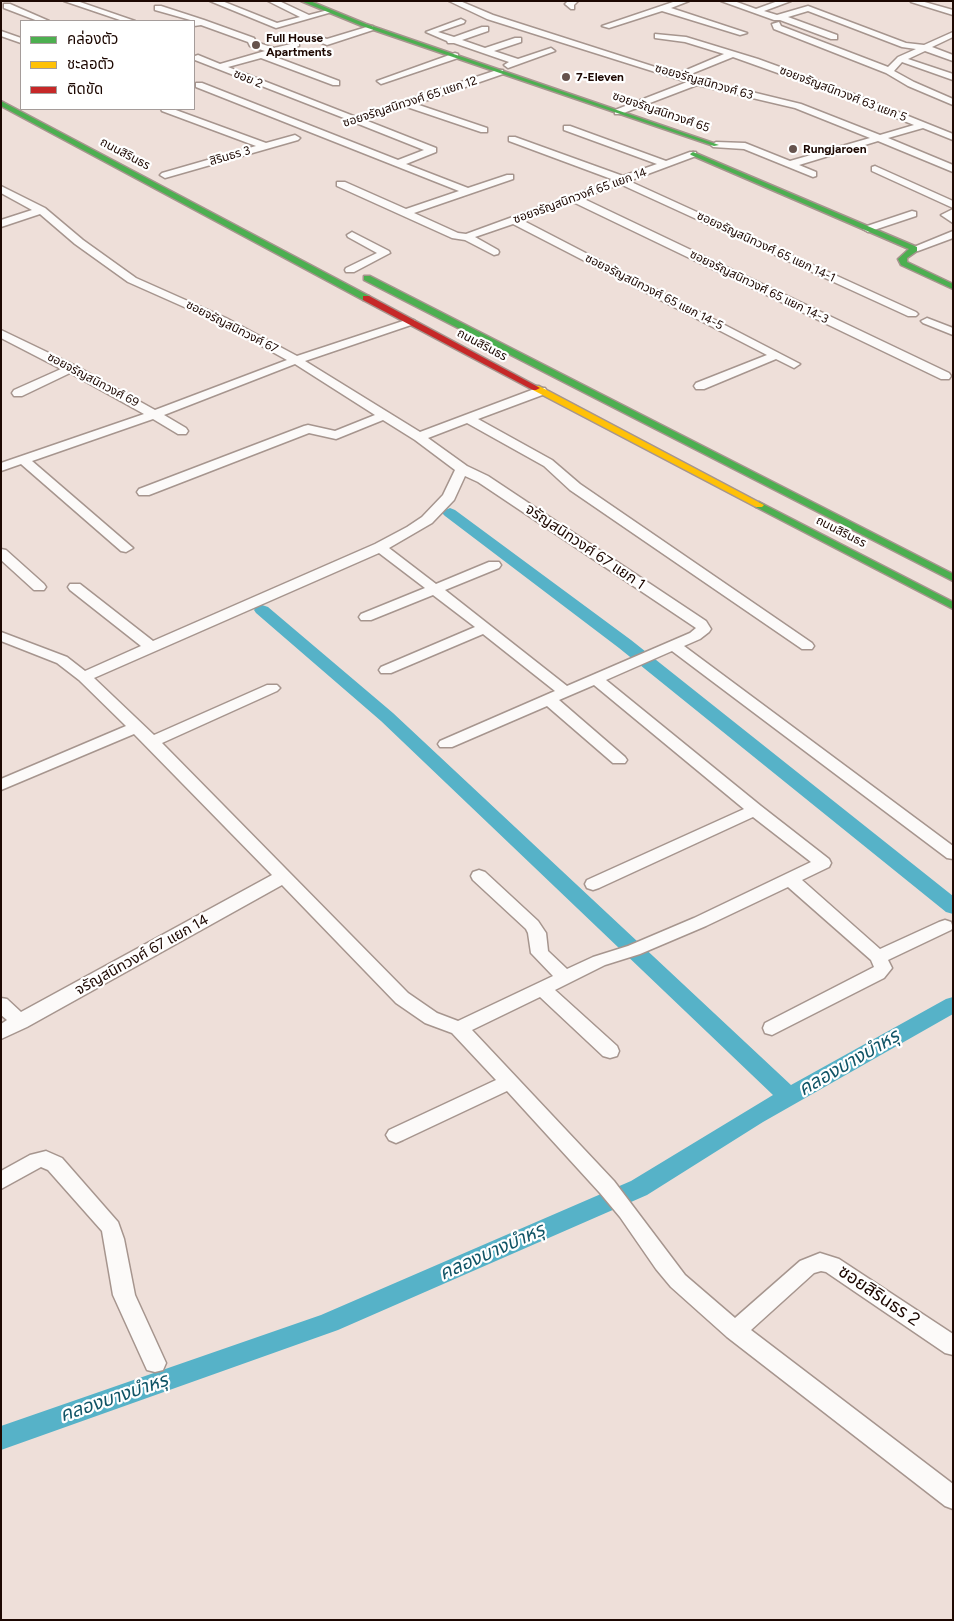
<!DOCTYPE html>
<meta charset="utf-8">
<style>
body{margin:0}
#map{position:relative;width:954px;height:1621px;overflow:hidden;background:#eedfd9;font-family:Figtree,"Noto Sans Thai",sans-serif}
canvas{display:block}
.frame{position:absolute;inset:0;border:2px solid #1d0802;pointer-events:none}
.legend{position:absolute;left:20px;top:20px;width:175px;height:90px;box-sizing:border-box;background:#fff;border:1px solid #a59c9a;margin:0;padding:6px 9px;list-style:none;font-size:15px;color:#1d0802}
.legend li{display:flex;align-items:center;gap:10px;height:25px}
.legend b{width:25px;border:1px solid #a59c9a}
</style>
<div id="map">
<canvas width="954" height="1621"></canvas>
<div class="frame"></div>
<ul class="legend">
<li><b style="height:6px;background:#4caf50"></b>คล่องตัว</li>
<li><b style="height:6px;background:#ffc107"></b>ชะลอตัว</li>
<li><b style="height:6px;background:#c62828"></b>ติดขัด</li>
</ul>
</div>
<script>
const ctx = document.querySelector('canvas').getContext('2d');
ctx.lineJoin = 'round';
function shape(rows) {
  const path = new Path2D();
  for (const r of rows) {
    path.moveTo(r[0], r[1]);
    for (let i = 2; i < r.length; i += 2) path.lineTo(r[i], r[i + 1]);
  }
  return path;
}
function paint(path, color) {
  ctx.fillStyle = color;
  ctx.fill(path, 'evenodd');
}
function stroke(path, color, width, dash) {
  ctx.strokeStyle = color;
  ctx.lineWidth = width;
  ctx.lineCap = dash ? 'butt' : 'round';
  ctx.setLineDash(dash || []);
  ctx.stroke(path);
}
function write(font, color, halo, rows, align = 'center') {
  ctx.font = font + ' Figtree,"Noto Sans Thai",sans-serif';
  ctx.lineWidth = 4.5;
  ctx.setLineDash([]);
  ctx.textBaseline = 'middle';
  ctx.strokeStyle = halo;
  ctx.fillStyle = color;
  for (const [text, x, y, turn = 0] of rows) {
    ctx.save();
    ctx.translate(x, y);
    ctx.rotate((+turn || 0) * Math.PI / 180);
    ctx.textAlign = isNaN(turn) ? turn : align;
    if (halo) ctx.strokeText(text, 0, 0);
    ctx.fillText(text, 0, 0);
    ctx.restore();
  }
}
paint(shape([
 [450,508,455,510,631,640,953,896,953,914,946,912,619,648,445,516,442,513,445,510,450,508],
 [262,605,268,607,393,713,791,1085,946,999,953,997,953,1014,763,1122,647,1195,338,1330,1,1450,1,1426,321,1315,631,1181,773,1095,381,721,256,613,254,610,256,607,262,605]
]), '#56b2c8');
const street = shape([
 [64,1,77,1,135,21,123,21,64,1],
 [210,1,222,1,277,23,300,17,268,1,279,1,309,15,328,10,332,12,276,28,210,1],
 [449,1,460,1,493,15,677,74,724,54,685,42,655,38,655,34,686,37,758,59,851,93,953,134,953,140,923,128,888,138,953,165,953,172,878,141,799,165,816,172,816,176,813,177,744,149,713,147,711,145,716,142,745,143,790,161,870,138,795,108,697,85,621,114,615,114,615,110,687,82,487,19,449,1],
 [733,57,845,97,914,125,880,135,801,104,686,76,733,57],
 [568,1,578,1,574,5,574,9,571,9,565,4,568,1],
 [676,1,689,1,671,8,747,33,740,35,662,11,609,28,602,26,676,1],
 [721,1,734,1,756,9,778,1,791,1,764,11,777,15,808,6,906,43,924,45,953,32,953,37,932,47,953,55,953,61,925,51,908,59,953,74,953,80,902,62,894,71,914,82,953,99,953,105,908,86,886,73,774,29,772,24,779,22,781,26,888,67,898,57,916,49,902,47,808,11,788,17,837,35,837,39,831,39,780,20,774,20,721,1],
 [921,1,953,10,953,15,911,2,921,1],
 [4,4,10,4,49,21,38,21,4,8,4,4],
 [155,6,161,6,204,20,254,38,256,42,274,48,299,42,299,46,270,55,339,81,339,85,333,85,261,58,228,67,356,117,497,70,503,70,503,74,416,104,487,128,487,132,481,132,407,107,365,120,436,148,436,152,406,164,468,188,507,175,513,175,513,179,414,213,458,233,466,234,614,180,509,141,509,137,515,137,623,176,657,164,564,130,564,126,570,126,666,161,690,152,696,152,696,156,629,181,916,312,918,314,916,316,908,316,620,184,582,198,949,373,951,376,949,379,941,379,573,202,522,220,800,364,794,368,776,359,704,389,696,389,694,386,696,383,767,355,513,224,475,237,498,250,499,252,498,254,494,255,465,240,452,238,337,186,337,182,345,182,406,209,459,191,196,87,196,83,202,83,398,160,424,150,356,123,350,123,349,120,195,60,195,56,198,55,220,64,265,51,250,46,248,42,201,25,194,26,194,21,155,10,155,6],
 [461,19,465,21,464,23,438,32,454,37,482,27,488,27,488,31,462,40,485,48,515,38,521,38,521,42,494,51,518,59,551,48,555,51,508,68,504,65,509,62,454,43,448,43,447,41,426,32,461,19],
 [370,26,373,26,373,30,327,45,310,38,314,35,327,39,370,26],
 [1,31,21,38,21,43,1,36,1,31],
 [455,53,458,54,458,58,384,83,381,84,377,81,455,53],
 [161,109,173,109,266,143,295,135,300,138,298,140,165,178,160,175,162,173,256,146,162,111,161,109],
 [875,166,953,201,953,208,872,171,872,167,875,166],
 [1,186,45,208,83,240,136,278,226,318,297,356,406,320,414,320,416,322,414,324,305,361,420,432,537,388,545,388,547,391,545,394,478,419,552,460,580,484,812,643,814,646,812,649,802,649,570,490,544,466,467,423,428,438,467,466,488,476,706,621,711,629,709,632,700,639,684,646,953,846,953,859,947,858,672,651,606,680,761,806,829,859,831,863,829,867,802,880,880,949,939,922,945,920,951,922,953,928,951,930,888,960,892,968,884,978,772,1035,765,1033,763,1028,765,1023,874,967,871,960,788,887,706,926,640,954,605,965,555,990,617,1046,619,1051,617,1056,610,1058,603,1056,540,997,472,1030,614,1181,685,1275,735,1318,800,1261,820,1253,839,1259,953,1334,953,1355,945,1353,826,1272,821,1271,814,1273,751,1330,953,1484,953,1509,945,1506,727,1337,671,1287,656,1269,620,1217,600,1193,507,1091,403,1140,396,1143,389,1140,386,1135,389,1130,496,1080,452,1033,425,1023,396,1003,282,885,27,1027,1,1039,1,1024,7,1020,1,1015,1,998,7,999,21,1012,272,875,134,734,1,790,1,779,126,726,79,680,57,663,1,641,1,632,67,657,85,671,141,646,70,590,68,587,70,584,80,584,153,641,375,544,407,527,422,517,443,495,455,470,415,440,383,420,336,439,309,433,149,495,139,495,137,492,139,489,304,426,308,425,335,431,375,415,295,364,164,415,186,428,188,431,186,434,178,434,153,419,32,461,133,548,126,552,121,551,21,464,1,471,1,463,144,414,70,373,22,396,14,396,12,393,14,390,61,369,1,338,1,330,76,366,155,410,287,360,218,322,128,282,75,244,40,214,1,227,1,220,32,210,1,193,1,186],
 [465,476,478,482,696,628,690,633,567,686,445,590,499,568,501,565,499,562,489,562,436,584,389,548,432,523,454,500,465,476],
 [379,553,425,588,361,614,359,617,361,620,371,620,433,595,475,627,381,667,379,670,381,673,391,673,483,634,555,691,440,741,438,744,440,747,452,747,547,706,613,763,625,763,627,760,625,757,559,700,594,685,744,809,587,880,585,884,587,888,593,890,599,888,753,817,811,862,694,918,628,946,593,957,567,969,548,951,546,933,538,921,485,872,479,870,473,872,471,876,473,880,526,929,528,933,531,953,553,976,458,1021,437,1013,408,993,162,743,277,691,280,688,277,685,267,685,154,735,94,678,379,553],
 [953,209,953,223,941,215,953,209],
 [912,211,916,212,916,216,868,232,863,229,864,227,912,211],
 [953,231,953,238,918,251,910,251,909,249,953,231],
 [352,232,389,251,390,253,354,272,346,272,345,270,346,268,377,253,348,237,347,235,352,232],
 [927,318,953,328,953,335,923,323,921,321,927,318],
 [1,549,6,550,44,584,46,587,44,590,34,590,1,560,1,549],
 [46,1151,62,1158,118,1222,124,1239,135,1295,166,1363,163,1370,155,1372,147,1370,113,1295,102,1231,48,1170,41,1167,1,1189,1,1171,30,1155,46,1151]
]);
const fast = shape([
 [301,1,310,1,366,24,719,145,714,146,362,26,301,1],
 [1,101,369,296,370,298,363,300,1,106,1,101],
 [693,152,917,247,917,251,907,258,907,262,953,284,953,289,901,265,898,259,909,249,691,155,690,154,693,152],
 [364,276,370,276,953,574,953,581,364,280,364,276],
 [759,502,953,602,953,609,756,507,754,505,759,502]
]);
const slow = shape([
 [533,386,539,386,764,505,762,507,756,507,533,390,533,386]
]);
const jam = shape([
 [363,296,369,296,540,388,536,390,533,390,363,300,363,296]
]);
stroke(street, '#a6958e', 3);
stroke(fast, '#a6958e', 3);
stroke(slow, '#a6958e', 3);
stroke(jam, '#a6958e', 3);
paint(street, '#fcfaf9');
paint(fast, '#4caf50');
paint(slow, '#ffc107');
paint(jam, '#c62828');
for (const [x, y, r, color] of [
 [256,45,5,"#66534d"],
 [566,77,5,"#66534d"],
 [793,149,5,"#66534d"]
]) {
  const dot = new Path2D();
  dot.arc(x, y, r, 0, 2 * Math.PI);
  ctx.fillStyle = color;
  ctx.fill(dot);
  stroke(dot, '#fff', 2);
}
write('bold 12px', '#1d0802', '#fff', [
 ["Full House",266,38],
 ["Apartments",266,52],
 ["7-Eleven",576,77],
 ["Rungjaroen",803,149]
], 'left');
write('12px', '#1d0802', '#fff', [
 ["ซอย 2",248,79,23],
 ["ซอยจรัญสนิทวงศ์ 63",704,82,16],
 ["ซอยจรัญสนิทวงศ์ 63 แยก 5",843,94,21],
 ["ซอยจรัญสนิทวงศ์ 65 แยก 12",410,102,-18],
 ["ซอยจรัญสนิทวงศ์ 65",661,112,19],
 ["ถนนสิรินธร",125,154,28],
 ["สิรินธร 3",230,156,-16],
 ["ซอยจรัญสนิทวงศ์ 65 แยก 14",580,196,-20],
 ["ซอยจรัญสนิทวงศ์ 65 แยก 14-1",766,247,25],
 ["ซอยจรัญสนิทวงศ์ 65 แยก 14-3",759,287,26],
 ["ซอยจรัญสนิทวงศ์ 65 แยก 14-5",654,292,27],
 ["ซอยจรัญสนิทวงศ์ 67",232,327,27],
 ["ถนนสิรินธร",482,345,28],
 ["ซอยจรัญสนิทวงศ์ 69",93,380,28],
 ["ถนนสิรินธร",841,532,27]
]);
write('15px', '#1d0802', '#fff', [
 ["จรัญสนิทวงศ์ 67 แยก 1",585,547,34],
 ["จรัญสนิทวงศ์ 67 แยก 14",142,955,-29]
]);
write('18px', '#1d0802', '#fff', [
 ["ซอยสิรินธร 2",879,1296,34]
]);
write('italic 19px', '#105466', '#fff', [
 ["คลองบางบำหรุ",849,1063,-30],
 ["คลองบางบำหรุ",492,1252,-24],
 ["คลองบางบำหรุ",114,1398,-19]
]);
</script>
